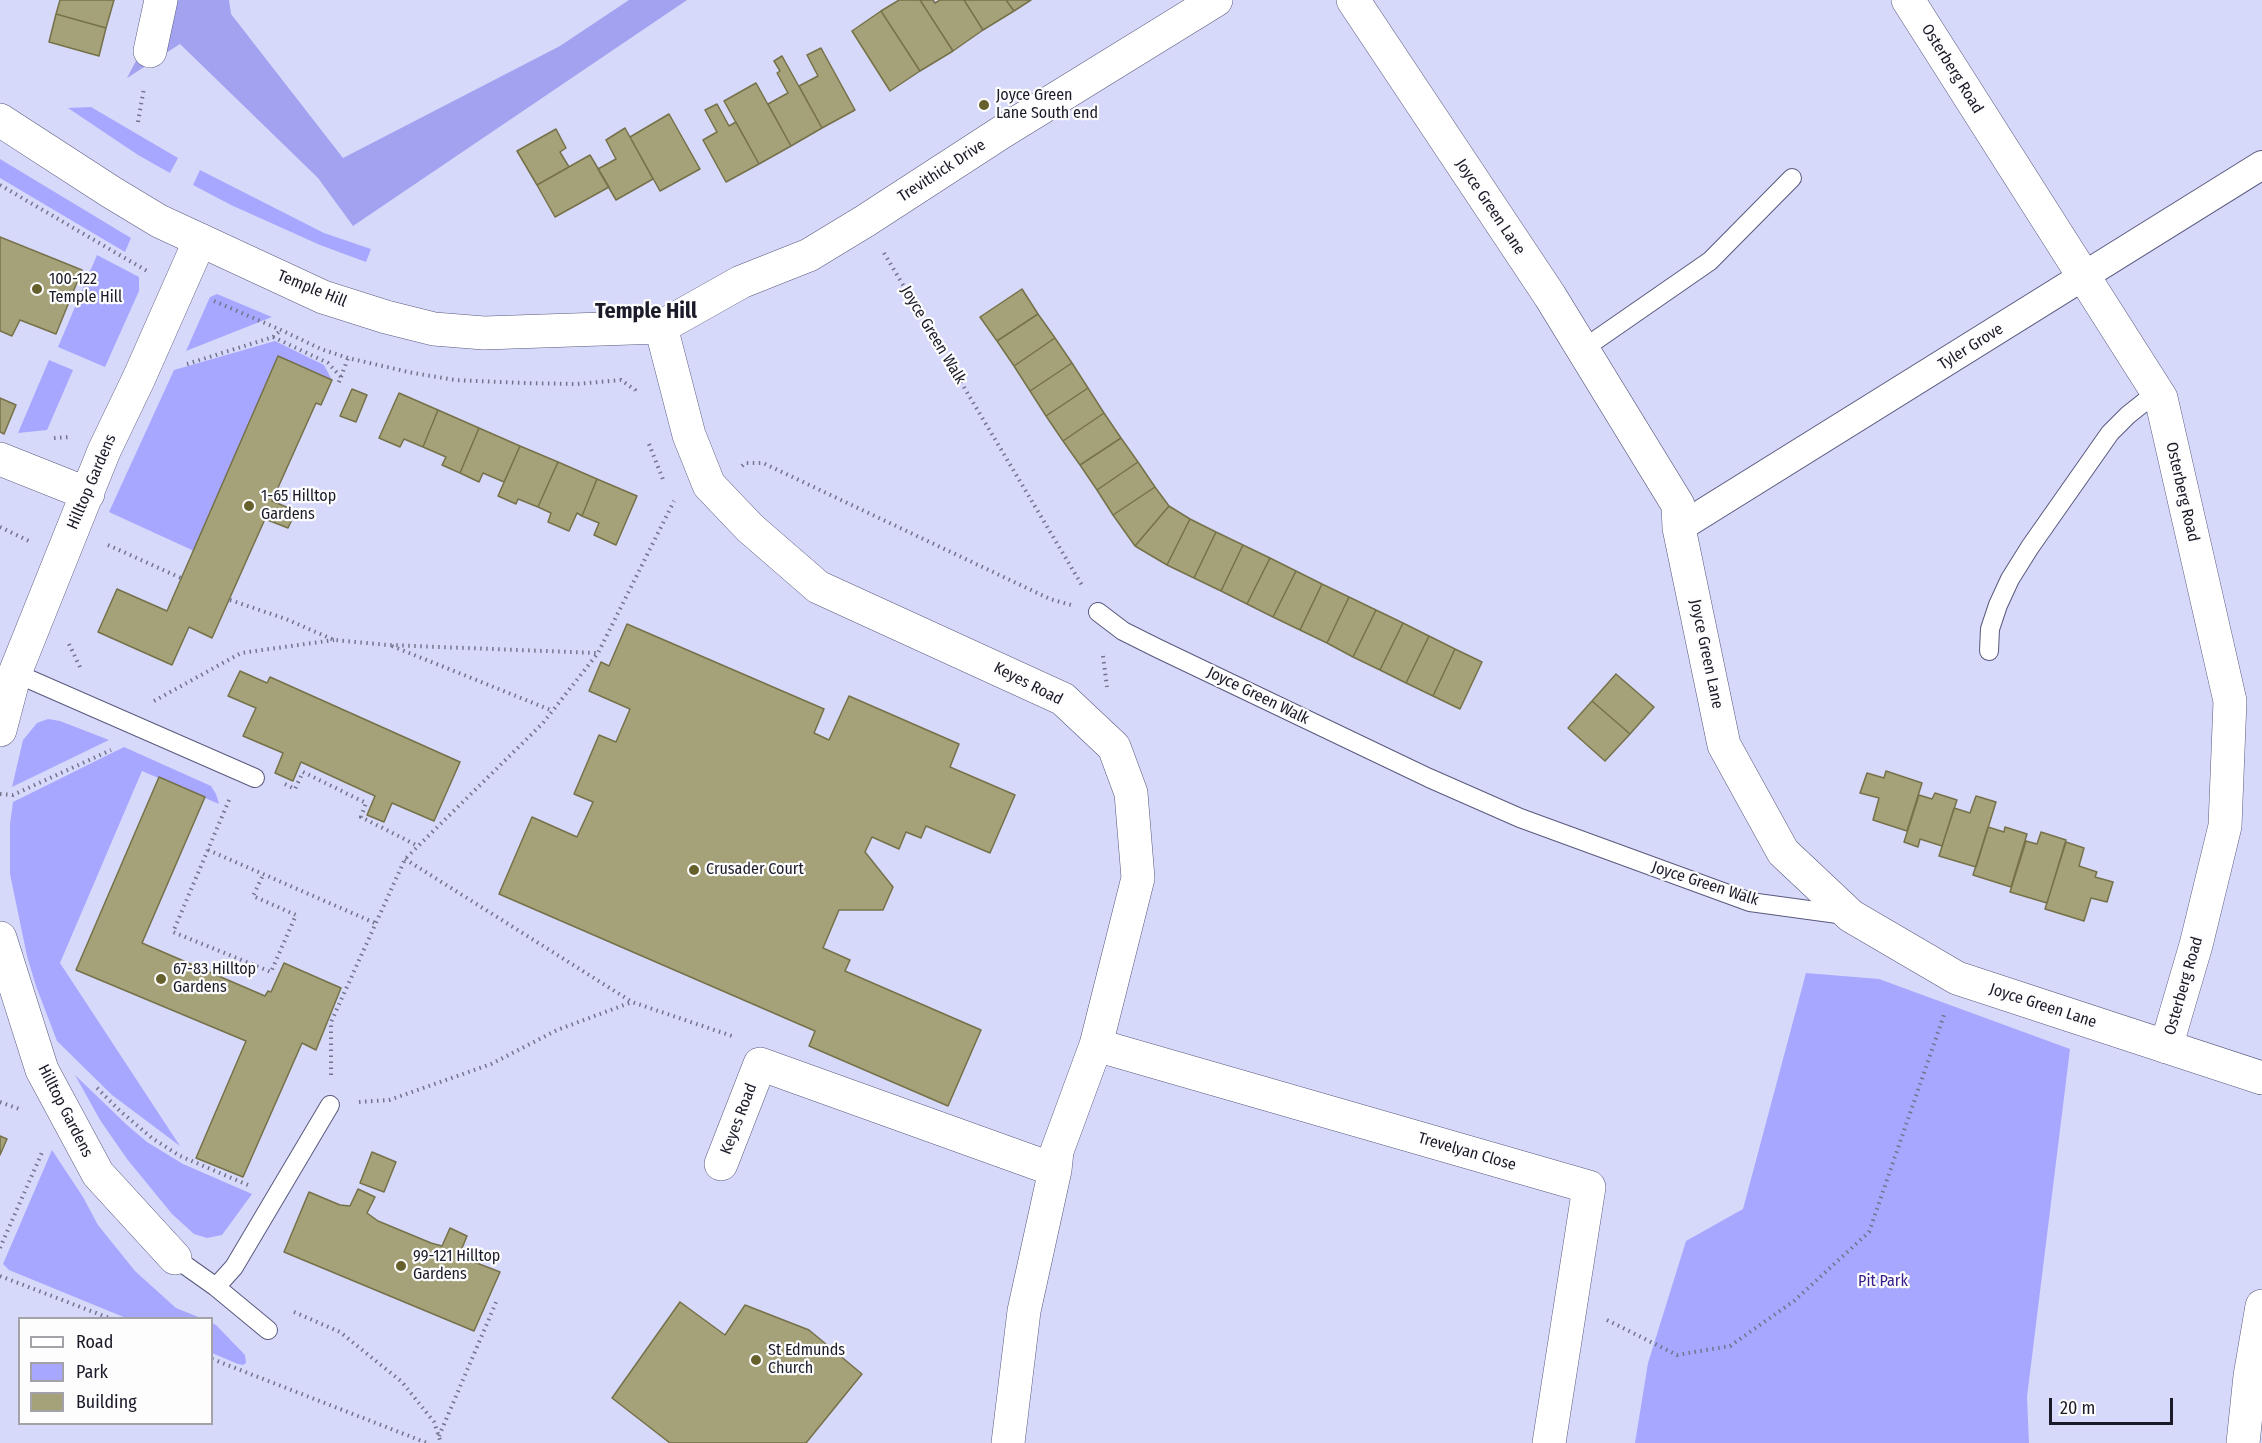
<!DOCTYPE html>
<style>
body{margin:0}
#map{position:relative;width:2262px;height:1443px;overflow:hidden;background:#d7d9fb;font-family:"Fira Sans Condensed",sans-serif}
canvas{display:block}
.legend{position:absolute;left:18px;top:1317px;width:195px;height:108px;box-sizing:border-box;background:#fdfdfd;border:2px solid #a2a2a8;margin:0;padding:8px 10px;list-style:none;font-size:18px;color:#1a1a29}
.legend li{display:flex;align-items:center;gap:12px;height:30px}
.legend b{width:30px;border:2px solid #a2a2a8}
.scale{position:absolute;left:2049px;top:1398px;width:124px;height:27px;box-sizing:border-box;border:3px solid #1a1a29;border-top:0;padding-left:8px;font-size:18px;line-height:21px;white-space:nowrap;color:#1a1a29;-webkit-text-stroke:4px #fdfdfd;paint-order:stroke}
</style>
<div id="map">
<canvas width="2262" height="1443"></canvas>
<ul class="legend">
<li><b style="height:8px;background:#fff"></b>Road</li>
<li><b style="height:16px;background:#a7a7ff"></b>Park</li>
<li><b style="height:16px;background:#a5a178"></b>Building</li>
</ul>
<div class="scale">20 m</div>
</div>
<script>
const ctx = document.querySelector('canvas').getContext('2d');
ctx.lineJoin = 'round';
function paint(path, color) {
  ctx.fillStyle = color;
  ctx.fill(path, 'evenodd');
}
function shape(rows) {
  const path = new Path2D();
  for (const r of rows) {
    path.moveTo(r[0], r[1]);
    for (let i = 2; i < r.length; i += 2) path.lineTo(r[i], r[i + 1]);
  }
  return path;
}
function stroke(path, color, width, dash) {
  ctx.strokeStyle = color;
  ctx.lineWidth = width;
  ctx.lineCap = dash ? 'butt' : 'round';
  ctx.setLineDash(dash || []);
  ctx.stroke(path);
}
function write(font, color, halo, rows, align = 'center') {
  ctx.font = font + ' "Fira Sans Condensed",sans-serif';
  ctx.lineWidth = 4.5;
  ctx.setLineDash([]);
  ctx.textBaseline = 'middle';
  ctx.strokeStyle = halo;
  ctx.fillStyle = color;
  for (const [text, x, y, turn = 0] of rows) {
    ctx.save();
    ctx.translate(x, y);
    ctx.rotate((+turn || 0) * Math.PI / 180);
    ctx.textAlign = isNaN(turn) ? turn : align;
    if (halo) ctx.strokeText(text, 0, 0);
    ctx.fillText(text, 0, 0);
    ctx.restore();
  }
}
paint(shape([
 [91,107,178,158,170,173,138,155,68,108],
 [0,159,131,238,125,252,0,178],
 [200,170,324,233,371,249,366,262,320,245,231,205,193,185],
 [97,255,139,277,139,291,105,367,58,347],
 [217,294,272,317,186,351,210,297],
 [275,341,324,365,332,380,279,357,194,551,109,512,174,370],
 [49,360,73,370,47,430,18,433],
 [48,719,60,721,109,740,12,787,23,740,37,723],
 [124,747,211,786,216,794,219,804,142,771,60,963,180,1146,112,1095,57,1041,36,986,27,956,10,874,10,824,13,802],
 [1806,973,1879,979,2070,1049,2027,1397,2029,1443,1635,1443,1648,1363,1686,1241,1743,1209],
 [75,1075,127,1125,147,1142,183,1164,252,1194,222,1235,207,1238,194,1234,172,1214,127,1159,100,1120],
 [52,1150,83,1197,98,1225,135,1271,176,1308,201,1318,126,1318,9,1270,3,1264],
 [212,1323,216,1325,245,1355,246,1363,243,1365,238,1364,212,1353]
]), '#a7a7ff');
paint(shape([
 [168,0,229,0,231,14,343,158,560,46,629,0,687,0,353,226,318,178,180,44,127,78]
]), '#a2a2f0');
const building = shape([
 [60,0,114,0,106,28,56,14,60,0],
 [899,0,920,0,953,51,920,71,881,11,899,0],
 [920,0,933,0,935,3,940,0,964,0,983,30,953,51,920,0],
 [964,0,1006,0,1014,11,983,30,964,0],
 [1006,0,1031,0,1014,11,1006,0],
 [881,11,920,71,890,91,852,31,881,11],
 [56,14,106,28,99,56,49,42,56,14],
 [821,48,855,110,822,128,799,86,818,76,807,55,821,48],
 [782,56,822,128,791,146,768,104,788,93,777,73,780,71,774,61,782,56],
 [756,83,791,146,759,164,724,101,756,83],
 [717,104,729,126,736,122,759,164,726,182,703,140,717,132,705,110,717,104],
 [669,114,700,169,660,191,630,137,669,114],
 [625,128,653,179,616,200,598,169,616,159,606,140,625,128],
 [556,129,566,148,560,152,569,167,537,185,517,151,556,129],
 [590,155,609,187,555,217,537,185,590,155],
 [0,237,82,270,56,334,20,320,12,336,0,331,0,237],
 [1022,289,1038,314,997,341,980,317,1022,289],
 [1038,314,1055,338,1014,366,997,341,1038,314],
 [1055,338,1072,363,1030,391,1014,366,1055,338],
 [278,356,332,380,321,405,316,403,272,501,296,511,288,528,265,519,212,638,189,627,172,665,98,632,117,589,167,611,278,356],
 [1072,363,1088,388,1046,416,1030,391,1072,363],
 [1088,388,1104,413,1063,441,1046,416,1088,388],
 [352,389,367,395,356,422,340,416,352,389],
 [399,393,438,410,423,447,404,439,400,447,379,438,399,393],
 [0,398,16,405,4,434,0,432,0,398],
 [438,410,479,428,460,473,442,465,446,457,423,447,438,410],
 [1104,413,1121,438,1080,465,1063,441,1104,413],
 [479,428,520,446,504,482,483,473,479,482,460,473,479,428],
 [1121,438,1138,462,1097,490,1080,465,1121,438],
 [520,446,558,462,538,507,518,499,516,504,498,496,520,446],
 [558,462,597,479,582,516,577,513,569,531,548,522,551,513,538,507,558,462],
 [1138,462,1155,487,1113,515,1097,490,1138,462],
 [597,479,637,496,616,545,594,535,599,523,582,516,597,479],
 [1155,487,1169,506,1135,546,1113,515,1155,487],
 [1169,506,1190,519,1167,565,1135,546,1169,506],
 [1190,519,1216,532,1194,578,1167,565,1190,519],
 [1216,532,1243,545,1221,591,1194,578,1216,532],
 [1243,545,1270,558,1247,604,1221,591,1243,545],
 [1270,558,1296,571,1273,617,1247,604,1270,558],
 [1296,571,1322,584,1300,630,1273,617,1296,571],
 [1322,584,1349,597,1327,643,1300,630,1322,584],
 [1349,597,1376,610,1353,657,1327,643,1349,597],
 [1376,610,1403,623,1380,670,1353,657,1376,610],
 [1403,623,1429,636,1406,683,1380,670,1403,623],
 [627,624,824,709,814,733,829,740,849,696,959,744,950,767,1015,795,990,853,926,826,921,838,906,832,899,849,872,837,865,852,893,887,883,910,839,910,823,948,850,960,845,971,981,1030,948,1106,809,1046,815,1031,499,894,532,817,577,837,593,802,574,794,599,735,616,742,630,709,589,691,601,662,609,666,627,624],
 [1429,636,1455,649,1433,696,1406,683,1429,636],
 [1455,649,1482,662,1460,709,1433,696,1455,649],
 [240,671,267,683,270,677,460,762,434,821,392,803,384,822,367,815,375,796,301,762,293,781,275,773,283,753,243,736,256,708,228,696,240,671],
 [1616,674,1654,707,1630,734,1592,701,1616,674],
 [1592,701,1630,734,1605,761,1568,728,1592,701],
 [1886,771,1922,783,1907,831,1873,820,1879,798,1860,793,1867,773,1884,778,1886,771],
 [159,777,205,797,142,943,265,996,268,991,271,992,284,963,341,988,316,1050,302,1043,243,1177,196,1158,246,1041,76,970,159,777],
 [1935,793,1957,800,1942,846,1920,839,1918,847,1904,842,1919,795,1932,799,1935,793],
 [1976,796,1996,802,1976,867,1939,856,1954,808,1970,813,1976,796],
 [1988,827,2004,832,2005,827,2027,834,2011,887,1973,875,1988,827],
 [2041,832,2066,840,2047,903,2010,892,2026,841,2037,844,2041,832],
 [2066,842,2084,848,2079,866,2097,872,2095,877,2113,882,2107,902,2091,898,2084,921,2045,909,2066,842],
 [0,1136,7,1139,0,1155,0,1136],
 [372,1152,396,1162,384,1192,360,1183,372,1152],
 [358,1189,375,1197,367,1213,378,1221,431,1243,442,1246,450,1228,467,1236,460,1253,469,1260,500,1272,474,1331,284,1252,309,1192,340,1205,350,1206,358,1189],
 [680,1302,725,1335,745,1305,809,1330,862,1374,806,1443,670,1443,612,1398,680,1302]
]);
paint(building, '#a5a178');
stroke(building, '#757149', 1.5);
const service = shape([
 [1583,349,1710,261,1792,178],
 [1098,612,1123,631,1157,648,1429,778,1520,818,1750,902,1845,915],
 [1989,651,1990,629,1998,605,2010,579,2030,547,2110,433,2128,415,2157,392],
 [15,673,255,778],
 [175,1258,216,1287,234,1267,330,1105],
 [216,1287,268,1330]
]);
const pedestrian = shape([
 [1679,528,2262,165]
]);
const minor = shape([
 [1353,0,1550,296,1678,505,1679,528,1724,745,1783,852,1851,916,1957,978,2262,1078],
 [1908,0,2161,398,2230,701,2225,826,2196,945,2166,1047],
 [150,51,161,0],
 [661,327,689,435,709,485,750,528,818,587,1063,699,1114,747,1131,793,1138,878,1096,1045,1057,1151,1055,1170,1024,1311,1008,1443],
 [0,459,88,494],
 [0,730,15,673,104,451,139,378,200,240],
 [0,938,42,1070,98,1174,175,1258],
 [1096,1045,1589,1187,1549,1443],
 [721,1164,760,1064,1055,1170],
 [2243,1443,2250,1376,2262,1306]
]);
const tertiary = shape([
 [0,120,111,192,159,221,323,297,386,317,434,329,484,333,661,327,741,282,809,255,865,221,1002,132,1216,0]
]);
stroke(service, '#58597d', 20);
stroke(pedestrian, '#58597d', 30);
stroke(minor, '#58597d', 34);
stroke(tertiary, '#58597d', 34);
stroke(shape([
 [138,122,144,88],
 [0,185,147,271],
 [884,253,1083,587],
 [214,301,281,330,321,349,348,358,413,373,455,380,523,383,577,384,621,380,635,390,636,393],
 [273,337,328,363,341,377,338,384],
 [187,364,273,337,281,330],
 [341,377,348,358],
 [54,438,70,437],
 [649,444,664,482],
 [742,466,745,463,763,463,1050,599,1071,605],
 [0,527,29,541],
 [108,545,181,578],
 [230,600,286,619,334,640,388,645,597,653],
 [69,644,80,667],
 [392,646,553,711],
 [1103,656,1107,687],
 [154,701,241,653,334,640],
 [285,784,295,789,303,772,366,803,361,817,418,846],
 [0,794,13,795,111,750],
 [229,800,173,932,271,972,296,915,253,896,263,875],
 [208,850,375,923],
 [405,859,632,1002,735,1037],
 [331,1075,331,1022,405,859,543,723,598,653,674,501],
 [97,1088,120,1111,152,1138,180,1156,248,1185],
 [0,1102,19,1109],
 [359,1102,389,1100,491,1064,557,1030,632,1002],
 [0,1248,43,1150],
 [0,1276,109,1318],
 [294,1312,340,1332,402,1382,434,1422,441,1443],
 [1607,1320,1677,1355,1730,1346,1794,1301,1869,1232,1945,1012],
 [212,1359,427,1443],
 [439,1436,497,1300]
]), '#73748c', 4, [1.5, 4.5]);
stroke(service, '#fff', 18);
stroke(pedestrian, '#fff', 28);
stroke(minor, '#fff', 33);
stroke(tertiary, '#fff', 33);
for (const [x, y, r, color] of [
 [984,105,6,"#66602d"],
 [37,289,6,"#66602d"],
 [249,506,6,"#66602d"],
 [694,870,6,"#66602d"],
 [161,979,6,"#66602d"],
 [401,1266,6,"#66602d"],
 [756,1360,6,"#66602d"]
]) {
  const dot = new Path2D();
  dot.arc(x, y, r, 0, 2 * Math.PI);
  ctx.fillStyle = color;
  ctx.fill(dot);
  stroke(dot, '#fdfdfd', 2);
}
write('16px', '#1a1a29', '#fdfdfd', [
 ["Osterberg Road",1952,69,58],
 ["Trevithick Drive",942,171,-33],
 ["Joyce Green Lane",1490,207,56],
 ["Temple Hill",312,289,22],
 ["Joyce Green Walk",933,335,59],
 ["Tyler Grove",1971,347,-32],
 ["Hilltop Gardens",92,482,-67],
 ["Osterberg Road",2182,492,77],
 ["Joyce Green Lane",1706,654,78],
 ["Keyes Road",1028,684,27],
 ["Joyce Green Walk",1258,696,26],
 ["Joyce Green Walk",1705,884,18],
 ["Osterberg Road",2184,986,-74],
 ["Joyce Green Lane",2043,1006,18],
 ["Hilltop Gardens",65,1111,63],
 ["Keyes Road",739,1119,-69],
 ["Trevelyan Close",1467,1152,16]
]);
write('16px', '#1a1a29', '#fdfdfd', [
 ["Joyce Green",996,96],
 ["Lane South end",996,114],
 ["100-122",49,280],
 ["Temple Hill",49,298],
 ["1-65 Hilltop",261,497],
 ["Gardens",261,515],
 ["Crusader Court",706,870],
 ["67-83 Hilltop",173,970],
 ["Gardens",173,988],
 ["99-121 Hilltop",413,1257],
 ["Gardens",413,1275],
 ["St Edmunds",768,1351],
 ["Church",768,1369]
], 'left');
write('16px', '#341b8a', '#fdfdfd', [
 ["Pit Park",1883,1282]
]);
write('bold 22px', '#1a1a29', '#fdfdfd', [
 ["Temple Hill",646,312]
]);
</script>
